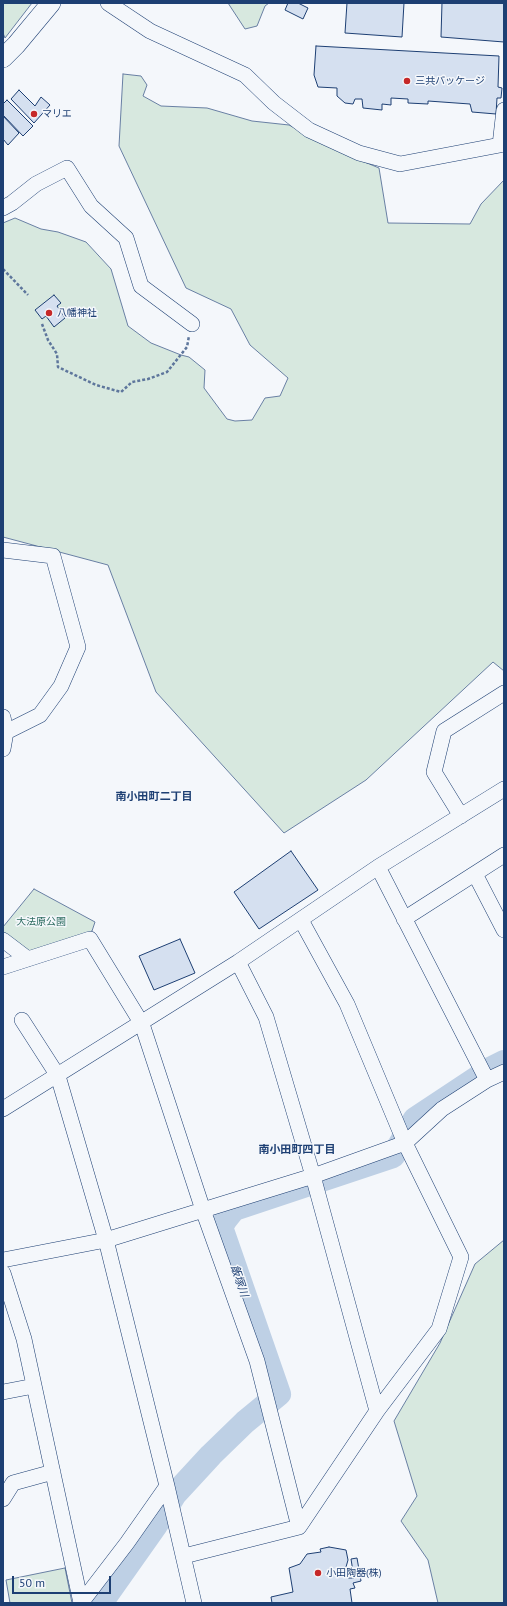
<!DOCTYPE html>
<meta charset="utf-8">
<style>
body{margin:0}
#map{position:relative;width:507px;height:1606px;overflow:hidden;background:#f4f7fb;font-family:"PT Sans",sans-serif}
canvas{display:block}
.frame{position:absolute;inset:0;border:4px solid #1d3f73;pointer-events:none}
.scale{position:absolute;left:12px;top:1576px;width:99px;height:18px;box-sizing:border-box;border:2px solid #1d3f73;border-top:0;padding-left:5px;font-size:12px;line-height:14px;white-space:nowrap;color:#1d3f73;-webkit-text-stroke:3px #f4f7fb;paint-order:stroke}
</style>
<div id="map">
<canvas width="507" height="1606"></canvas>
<div class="frame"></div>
<div class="scale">50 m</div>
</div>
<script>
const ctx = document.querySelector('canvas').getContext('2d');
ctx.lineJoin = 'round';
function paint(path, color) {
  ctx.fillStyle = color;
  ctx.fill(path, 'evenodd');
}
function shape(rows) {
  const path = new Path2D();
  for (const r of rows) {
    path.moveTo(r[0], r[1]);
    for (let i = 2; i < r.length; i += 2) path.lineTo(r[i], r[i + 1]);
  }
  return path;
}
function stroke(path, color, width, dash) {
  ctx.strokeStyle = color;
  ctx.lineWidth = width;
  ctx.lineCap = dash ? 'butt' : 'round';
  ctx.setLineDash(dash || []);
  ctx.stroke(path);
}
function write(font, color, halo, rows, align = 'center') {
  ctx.font = font + ' "PT Sans","Noto Sans JP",sans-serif';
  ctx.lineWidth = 3;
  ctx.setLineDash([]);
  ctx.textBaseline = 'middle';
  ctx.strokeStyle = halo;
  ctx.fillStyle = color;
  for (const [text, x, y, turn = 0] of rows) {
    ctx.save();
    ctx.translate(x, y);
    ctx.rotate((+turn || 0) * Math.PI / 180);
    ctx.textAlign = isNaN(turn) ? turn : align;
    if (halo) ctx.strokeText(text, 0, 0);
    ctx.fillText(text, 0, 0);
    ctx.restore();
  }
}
const green = shape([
 [3,3,32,3,5,38,3,33,3,3],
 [228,3,269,3,265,6,257,26,245,29,228,3],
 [123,74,141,76,147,85,143,96,161,106,207,108,252,121,289,125,343,153,379,168,388,223,470,224,481,204,504,180,504,671,493,662,366,780,284,833,156,692,108,565,3,537,3,223,15,218,41,229,58,232,86,242,111,269,128,326,151,343,181,355,189,357,205,370,204,388,227,419,235,421,252,420,265,398,280,396,288,378,250,345,231,309,186,288,119,146,123,74],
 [34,889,95,922,92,931,31,953,3,933,3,927,34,889],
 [504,1240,504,1603,438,1603,428,1560,401,1521,417,1496,394,1421,440,1343,475,1264,504,1240],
 [65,1568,72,1603,10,1603,6,1580,65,1568]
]);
paint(green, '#d7e8df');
stroke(green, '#687fa3', 1);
stroke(shape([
 [101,1603,156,1525,175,1494,211,1455,245,1422,279,1394,221,1227,226,1219,234,1209,393,1156,415,1119,492,1068,504,1062]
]), '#bed0e5', 24);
const building = shape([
 [288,3,298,3,308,8,303,19,285,10,288,3],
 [347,3,404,3,402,37,345,33,347,3],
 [442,3,504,3,504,42,441,37,442,3],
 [316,46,499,56,498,87,502,88,501,98,497,98,496,114,472,112,470,104,428,101,428,104,408,103,408,99,391,98,391,105,382,104,382,110,363,108,362,99,355,99,353,104,345,103,337,96,337,88,318,87,314,75,316,46],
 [19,90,35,106,41,97,50,105,34,123,11,99,19,90],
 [7,100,33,126,23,136,3,115,3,104,7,100],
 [3,116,19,133,8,145,3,139,3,116],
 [54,295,61,303,57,306,65,318,54,327,46,316,42,319,35,310,54,295],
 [291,851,318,890,259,929,234,892,291,851],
 [180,939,195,973,154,990,139,956,180,939],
 [329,1547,346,1550,348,1560,346,1567,348,1578,354,1578,351,1559,357,1558,361,1581,353,1583,355,1588,350,1589,352,1603,272,1603,271,1597,293,1592,289,1568,300,1564,307,1554,321,1552,320,1549,329,1547]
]);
paint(building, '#d5e0f0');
stroke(building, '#1d3f73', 1);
const minor = shape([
 [108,3,150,31,245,75,274,103,309,130,359,153,400,164,500,145,504,110],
 [3,208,12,203,36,184,67,168,91,206,126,238,141,286,192,324],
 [3,550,53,556,78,647,61,686,40,715,6,732,3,731],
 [3,717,6,732,3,749],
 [461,816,434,772,444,731,504,693],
 [378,867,487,1080],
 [475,874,504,930],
 [404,919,504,855],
 [301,920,347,1004,405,1143,461,1257,439,1329,377,1411],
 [3,940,28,959],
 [3,967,90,939,142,1024,203,1210,257,1361,299,1527],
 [22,1020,58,1076,106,1240,167,1486,194,1603],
 [3,1109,238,962,378,867,504,789],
 [3,1260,106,1240,313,1176,405,1143,442,1109,487,1080,504,1072],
 [3,1273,24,1339,81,1603],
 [3,1392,34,1386],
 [3,1499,13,1483,53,1472],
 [184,1556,299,1527,377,1411,313,1176,266,1017,238,962],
 [81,1603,127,1543,167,1486]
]);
const major = shape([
 [3,58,16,45,51,3]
]);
stroke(minor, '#1d3f73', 16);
stroke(major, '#1d3f73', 20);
stroke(shape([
 [3,269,28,295],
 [42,324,48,340,57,354,58,367,96,385,121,392,132,382,148,379,167,372,187,347,189,336]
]), '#5e769c', 2.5, [3, 2]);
stroke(minor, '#f4f7fb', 15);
stroke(major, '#f4f7fb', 19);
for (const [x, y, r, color] of [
 [407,81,4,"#c62828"],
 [34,114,4,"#c62828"],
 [49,313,4,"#c62828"],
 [318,1573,4,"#c62828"]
]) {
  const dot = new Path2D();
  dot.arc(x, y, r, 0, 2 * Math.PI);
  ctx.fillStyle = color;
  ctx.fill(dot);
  stroke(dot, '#f4f7fb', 1.5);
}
write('10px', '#1d3f73', '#f4f7fb', [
 ["三共パッケージ",415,81],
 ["マリエ",42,114],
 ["八幡神社",57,313],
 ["小田陶器(株)",326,1573]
], 'left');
write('10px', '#2c6c60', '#f4f7fb', [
 ["大法原公園",41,922]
]);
write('bold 11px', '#1d3f73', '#f4f7fb', [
 ["南小田町二丁目",154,797],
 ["南小田町四丁目",297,1150]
]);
write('italic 11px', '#1d3f73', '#f4f7fb', [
 ["飯塚川",239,1281,71]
]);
</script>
